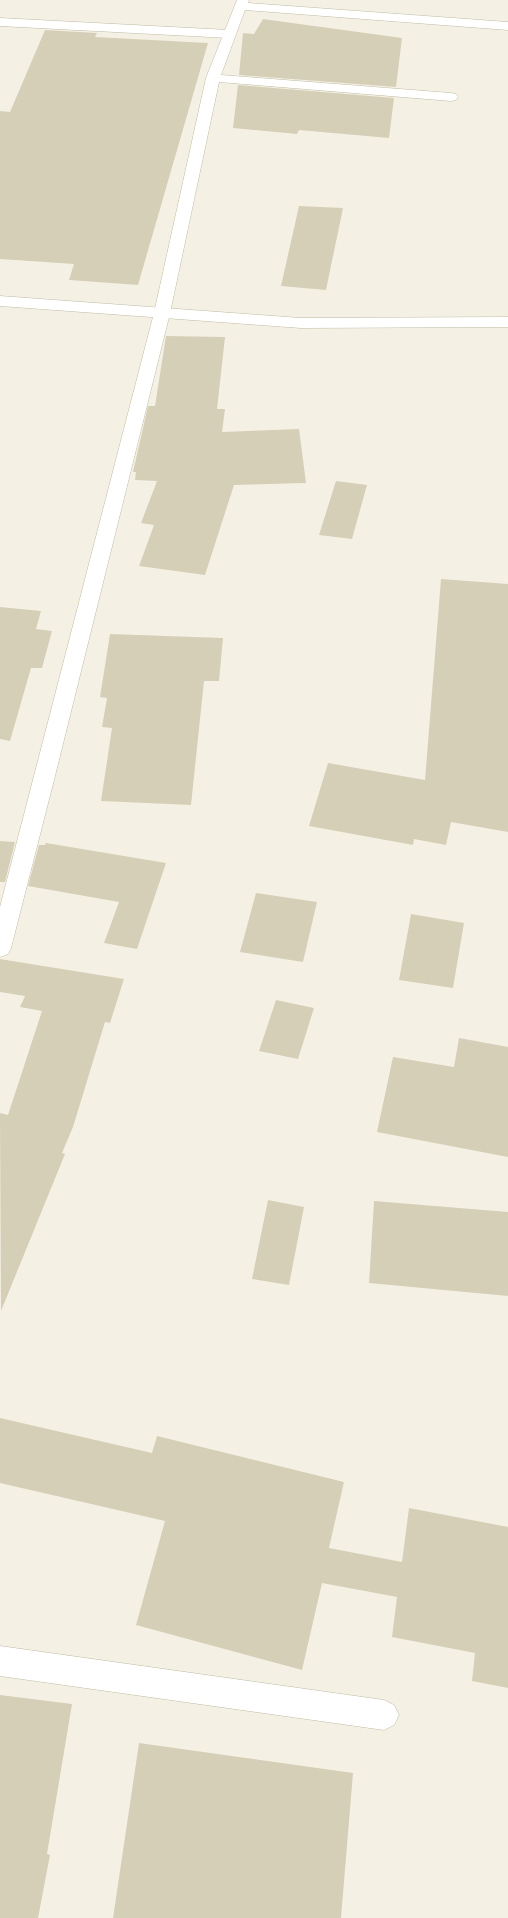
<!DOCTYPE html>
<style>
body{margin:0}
canvas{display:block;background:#f4f1e4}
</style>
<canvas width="508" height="1918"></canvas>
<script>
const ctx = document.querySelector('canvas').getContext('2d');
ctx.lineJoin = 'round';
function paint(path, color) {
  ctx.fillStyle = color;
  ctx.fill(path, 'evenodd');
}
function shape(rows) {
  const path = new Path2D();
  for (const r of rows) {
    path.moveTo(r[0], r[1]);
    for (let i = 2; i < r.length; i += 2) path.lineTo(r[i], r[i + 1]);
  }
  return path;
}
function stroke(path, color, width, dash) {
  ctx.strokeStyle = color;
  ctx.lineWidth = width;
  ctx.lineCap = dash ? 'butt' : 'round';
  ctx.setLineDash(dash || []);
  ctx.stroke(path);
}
paint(shape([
 [263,19,402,38,396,87,239,75,243,33,254,34],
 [45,30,97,33,95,37,208,43,138,285,69,280,74,264,0,259,0,111,10,112],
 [238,85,394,98,389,138,299,130,297,134,233,128],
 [299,206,343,208,326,290,281,286],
 [166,336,225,337,217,409,225,409,222,432,299,429,306,483,234,485,205,575,139,566,154,525,141,523,157,481,135,480,136,472,133,472,148,406,155,406],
 [336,481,367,485,352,539,319,535],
 [441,579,508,584,508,832,451,822,446,845,414,839,413,845,309,826,328,763,425,780],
 [0,607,41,611,36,629,52,631,42,668,31,668,10,741,0,739],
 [110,634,223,638,219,681,204,681,191,805,101,801,112,728,102,727,107,698,100,697],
 [0,841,15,842,5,882,0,882],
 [46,843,166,863,137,949,104,943,119,902,28,886,39,845,45,845],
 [256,893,317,902,303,962,240,952],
 [411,914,464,923,453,988,399,980],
 [0,959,124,979,110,1023,105,1022,73,1127,62,1153,65,1154,1,1311,0,1113,8,1115,42,1011,20,1007,25,996,0,992],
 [276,1000,314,1008,298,1059,259,1051],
 [459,1038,508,1047,508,1157,377,1132,393,1057,454,1067],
 [268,1200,304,1207,289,1285,252,1279],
 [374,1201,508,1212,508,1296,369,1283],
 [0,1418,152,1453,157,1436,344,1482,329,1548,402,1562,409,1508,508,1527,508,1688,472,1681,475,1653,392,1637,397,1597,322,1583,302,1670,136,1625,165,1521,0,1483],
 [0,1695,72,1704,47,1854,50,1855,38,1918,0,1918],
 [139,1743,353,1773,341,1918,113,1918]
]), '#d6cfb8');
const service = shape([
 [0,18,229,30,233,31,235,34,233,37,229,38,0,26,0,18]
]);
const minor = shape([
 [237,0,249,0,248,3,508,22,508,30,245,10,221,75,451,93,456,94,458,97,456,100,451,101,219,82,170,313,54,780,11,948,8,954,0,957,0,907,154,313,206,78,237,0],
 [0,1646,384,1700,394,1705,399,1715,394,1725,384,1730,0,1676,0,1646]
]);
const tertiary = shape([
 [0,296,301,318,508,317,508,327,301,328,0,306,0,296]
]);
stroke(service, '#c0bba5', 1);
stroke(minor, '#c0bba5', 1);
stroke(tertiary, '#c0bba5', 1);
paint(service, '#fff');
paint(minor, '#fff');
paint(tertiary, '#fff');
</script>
